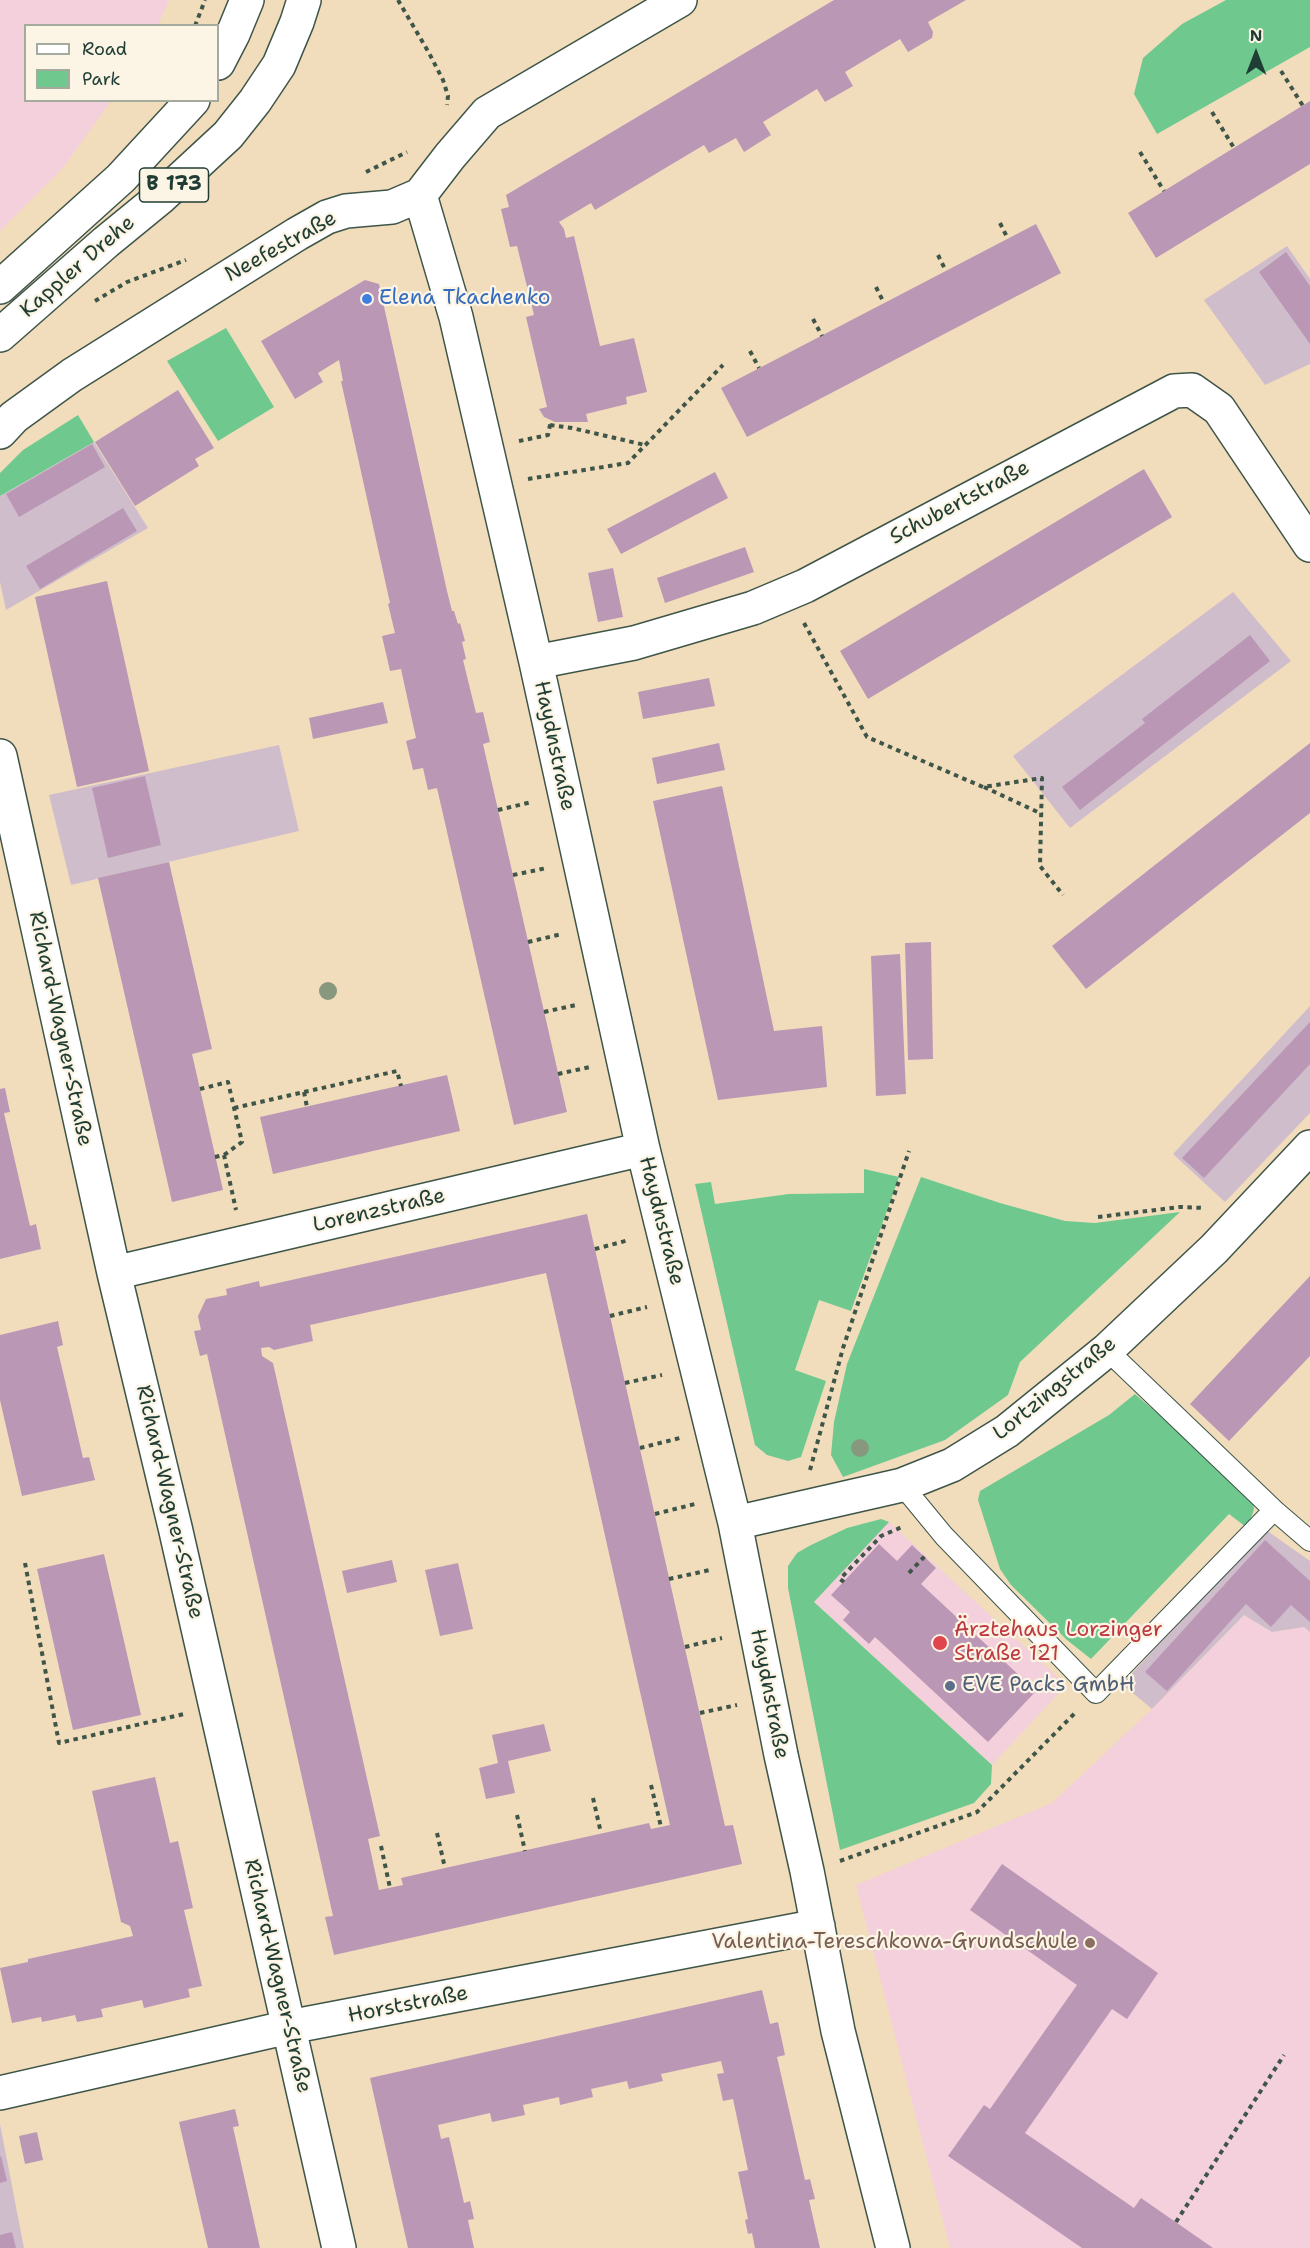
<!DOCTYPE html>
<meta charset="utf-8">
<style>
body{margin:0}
#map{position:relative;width:1310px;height:2248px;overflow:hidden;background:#f1ddbc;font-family:"Shantell Sans",sans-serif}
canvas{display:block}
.legend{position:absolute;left:24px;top:24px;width:195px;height:78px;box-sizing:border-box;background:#fcf5e5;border:2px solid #a4ab9e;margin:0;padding:8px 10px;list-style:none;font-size:18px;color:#1f3d34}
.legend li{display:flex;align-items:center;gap:12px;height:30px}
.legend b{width:30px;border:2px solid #a4ab9e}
.north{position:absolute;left:1226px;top:24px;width:60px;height:60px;-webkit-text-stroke:4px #fcf5e5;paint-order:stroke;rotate:0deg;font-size:16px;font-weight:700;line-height:24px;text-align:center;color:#1f3d34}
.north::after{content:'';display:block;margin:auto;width:21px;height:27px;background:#1f3d34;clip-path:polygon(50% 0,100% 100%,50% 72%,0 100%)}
</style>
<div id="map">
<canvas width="1310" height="2248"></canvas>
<ul class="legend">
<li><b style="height:8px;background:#fff"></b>Road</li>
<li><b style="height:16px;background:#6fc98f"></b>Park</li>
</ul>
<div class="north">N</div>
</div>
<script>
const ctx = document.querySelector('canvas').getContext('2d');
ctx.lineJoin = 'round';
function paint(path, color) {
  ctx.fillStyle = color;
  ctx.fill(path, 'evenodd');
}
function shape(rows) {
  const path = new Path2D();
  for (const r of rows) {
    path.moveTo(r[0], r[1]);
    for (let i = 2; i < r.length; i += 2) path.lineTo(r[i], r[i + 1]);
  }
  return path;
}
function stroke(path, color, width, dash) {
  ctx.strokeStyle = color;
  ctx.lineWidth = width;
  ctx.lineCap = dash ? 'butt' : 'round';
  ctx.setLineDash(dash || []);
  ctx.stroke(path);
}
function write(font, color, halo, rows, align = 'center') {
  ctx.font = font + ' "Shantell Sans",sans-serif';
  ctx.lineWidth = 4.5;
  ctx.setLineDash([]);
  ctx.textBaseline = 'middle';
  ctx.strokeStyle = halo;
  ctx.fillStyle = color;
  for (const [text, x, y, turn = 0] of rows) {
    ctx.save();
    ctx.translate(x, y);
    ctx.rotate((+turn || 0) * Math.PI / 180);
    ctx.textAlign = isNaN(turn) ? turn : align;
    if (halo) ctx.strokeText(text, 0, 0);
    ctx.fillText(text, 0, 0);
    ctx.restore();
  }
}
paint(shape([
 [0,0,169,0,158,25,26,26,26,100,111,101,62,169,0,231],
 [889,1522,1066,1685,992,1765,814,1602],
 [1244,1615,1272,1632,1304,1627,1310,1632,1310,2248,950,2248,856,1885,1052,1803,1152,1709]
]), '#f4cfdc');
paint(shape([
 [1287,246,1310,279,1310,364,1265,385,1204,300],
 [94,442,148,528,6,610,0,582,0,496],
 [1233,592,1291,661,1070,828,1013,756],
 [279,745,299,831,71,885,49,795],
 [1310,1006,1310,1113,1225,1202,1173,1154],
 [1266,1530,1310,1561,1310,1632,1304,1627,1272,1632,1244,1615,1152,1709,1122,1684],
 [0,2124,24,2248,0,2248]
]), '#d0bdcc');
paint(shape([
 [1226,0,1310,0,1310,47,1157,134,1134,94,1143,58,1182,24],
 [226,328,274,407,218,441,167,361],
 [78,415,94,442,0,496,0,473,23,450],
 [864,1169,899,1177,851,1311,819,1300,795,1370,826,1381,801,1457,788,1461,767,1455,755,1445,695,1184,711,1182,715,1204,789,1194,864,1193],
 [921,1177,1000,1203,1065,1221,1095,1223,1180,1212,1020,1362,1008,1395,945,1440,843,1477,831,1455,834,1422,847,1364],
 [1135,1394,1252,1495,1254,1509,1249,1524,1246,1527,1229,1514,1091,1659,1067,1640,1011,1585,1000,1569,978,1500,980,1491,1109,1415],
 [881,1519,889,1522,814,1602,992,1765,991,1784,974,1803,840,1850,788,1588,788,1566,797,1553,811,1545,847,1528]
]), '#6fc98f');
paint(shape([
 [834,0,966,0,928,22,933,32,932,38,908,52,900,39,845,72,853,86,825,102,817,89,763,122,771,135,744,152,736,138,709,153,704,145,595,210,591,203,559,222,564,229,566,238,574,236,600,346,634,338,647,392,626,397,627,404,586,414,588,422,555,422,544,417,539,409,547,407,526,317,534,315,517,246,510,247,501,209,509,207,506,195],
 [1310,101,1310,164,1156,258,1128,213],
 [1036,224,1061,273,747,437,721,388],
 [1286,252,1310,286,1310,344,1259,272],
 [365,280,379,284,447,591,452,611,454,611,458,624,460,623,465,641,462,642,466,659,463,660,476,713,483,712,490,742,483,744,567,1112,514,1125,437,788,428,790,423,768,413,770,406,741,416,738,401,669,390,671,382,636,395,633,388,604,390,603,341,381,343,381,339,360,318,373,323,382,295,399,261,341],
 [178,390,214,448,195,459,199,466,135,506,95,442],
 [92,444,105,467,19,517,6,494],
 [1144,469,1172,517,868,699,840,651],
 [715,472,728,498,621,554,607,529],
 [123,508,137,531,40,589,26,566],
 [745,547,754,572,665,603,657,578],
 [613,568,623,617,598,622,588,573],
 [107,581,149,771,77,787,35,597],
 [1250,635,1270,661,1080,810,1062,787,1145,723,1142,719],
 [709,678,715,706,643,719,638,692],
 [383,702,388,723,313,739,309,718],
 [719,743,725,770,657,784,652,758],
 [1310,743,1310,813,1086,989,1052,946],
 [145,776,161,845,108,858,92,788],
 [722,786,774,1031,822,1026,827,1087,718,1100,653,801],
 [169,862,212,1049,192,1054,223,1190,172,1202,98,878],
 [931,942,933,1059,908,1060,905,943],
 [900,954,906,1094,876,1096,871,956],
 [1310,1022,1310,1064,1204,1178,1182,1158],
 [447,1075,460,1131,273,1174,260,1117],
 [5,1088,10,1112,4,1113,17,1170,30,1226,36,1224,41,1249,0,1259,0,1089],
 [587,1214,725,1826,733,1825,742,1864,334,1955,325,1917,333,1916,207,1354,200,1356,194,1331,201,1330,198,1316,206,1299,227,1295,226,1289,259,1281,260,1287],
 [546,1273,670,1825,651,1829,649,1823,445,1868,401,1878,403,1885,379,1890,368,1839,380,1836,273,1363,262,1356,261,1348,269,1347,274,1350,313,1341,310,1325],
 [1310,1276,1310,1356,1229,1441,1190,1404],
 [58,1321,63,1345,57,1347,70,1402,83,1458,89,1457,95,1480,22,1496,0,1400,0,1335],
 [1265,1540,1310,1581,1310,1622,1291,1605,1271,1627,1246,1604,1167,1691,1145,1672],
 [879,1544,897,1561,912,1545,936,1568,921,1584,1036,1691,988,1742,875,1637,869,1644,843,1620,850,1612,831,1595],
 [104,1554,141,1715,73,1730,37,1569],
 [392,1560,397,1582,347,1593,342,1571],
 [458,1563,473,1629,440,1636,425,1570],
 [544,1724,551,1751,508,1761,515,1793,486,1799,479,1768,498,1763,492,1735],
 [155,1777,170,1843,178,1841,193,1908,184,1910,202,1986,188,1989,190,1997,144,2008,142,2000,101,2009,103,2017,77,2022,75,2015,42,2022,41,2017,12,2023,0,1968,28,1962,28,1959,133,1936,130,1926,121,1922,92,1791],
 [1002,1864,1158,1973,1127,2019,1112,2009,1025,2133,1134,2208,1141,2198,1213,2248,1082,2248,948,2156,984,2105,990,2109,1077,1985,970,1910],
 [762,1990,770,2024,778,2022,785,2055,777,2057,805,2180,810,2179,815,2199,809,2200,820,2248,755,2248,752,2233,748,2234,745,2220,748,2219,738,2172,748,2170,733,2099,723,2101,717,2074,724,2073,721,2061,661,2074,663,2081,629,2089,627,2081,591,2089,593,2097,560,2105,559,2097,523,2105,525,2115,492,2122,490,2113,438,2125,441,2139,449,2137,464,2203,470,2201,474,2219,468,2220,474,2248,408,2248,370,2078],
 [235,2109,239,2126,233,2127,260,2248,208,2248,179,2122],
 [37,2132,43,2160,25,2164,19,2136],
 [1,2156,7,2181,0,2183,0,2157],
 [12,2232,16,2248,0,2248,0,2235]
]), '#bb97b6');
const service = shape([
 [902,1485,944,1536,1096,1693,1274,1510,1107,1350],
 [1274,1510,1310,1541]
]);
const minor = shape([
 [420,195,456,317,536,662,643,1149,735,1523,781,1755,807,1871,838,2031,893,2248],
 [0,432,14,417,72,375,297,234,327,217,346,211,392,207,420,195,450,156,487,113,680,0],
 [536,662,634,643,753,608,805,586,1174,391,1192,390,1219,409,1310,545],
 [0,756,114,1273,175,1527,339,2248],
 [114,1273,643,1149],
 [735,1523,902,1485,952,1465,1007,1431,1107,1350,1214,1249,1310,1147],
 [0,2093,289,2027,818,1926]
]);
const primary = shape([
 [218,63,233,34,247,0],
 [0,287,121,178,193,100],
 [0,335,106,242,161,197,228,135,255,101,279,65,297,22,304,0]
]);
stroke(service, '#3e5548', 22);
stroke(minor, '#3e5548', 36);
stroke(primary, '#3e5548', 36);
stroke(shape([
 [398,0,429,53,443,80,448,96,447,105],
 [195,26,205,0],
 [1281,71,1303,106],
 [1212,112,1234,148],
 [1140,152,1164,191],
 [366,172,407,152],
 [1000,223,1008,239],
 [938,255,946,271],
 [876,287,884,303],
 [95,301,127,282,186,260],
 [813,319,822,336],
 [750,351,759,368],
 [550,425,572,428,645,445],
 [519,441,548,435,551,420],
 [528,479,628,463,723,365],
 [804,623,867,737,983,787,1042,778,1040,866,1063,895],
 [984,787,1042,814],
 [498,810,532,802],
 [513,875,547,868],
 [528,942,562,934],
 [544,1012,576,1005],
 [558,1074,590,1067],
 [200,1089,228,1082,242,1142,224,1155],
 [304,1092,307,1107],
 [234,1108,397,1071,401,1086],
 [215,1157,224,1155,236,1210],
 [1098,1217,1180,1207,1204,1208],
 [595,1249,629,1240],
 [610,1316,647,1307],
 [625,1383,662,1375],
 [640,1448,680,1438],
 [810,1470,843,1348,909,1151],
 [655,1514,695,1504],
 [25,1563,59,1743,184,1714],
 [909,1573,925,1556],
 [669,1579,710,1570],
 [844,1582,840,1579,881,1536,902,1527],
 [685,1647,722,1638],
 [700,1713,737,1705],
 [651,1785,661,1827],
 [593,1798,601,1833],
 [517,1815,525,1851],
 [437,1833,445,1868],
 [381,1846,390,1888],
 [840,1861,977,1812,1076,1712],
 [1176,2222,1284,2055]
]), '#3e5548', 4, [4.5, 4.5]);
stroke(service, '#fff', 20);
stroke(minor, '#fff', 33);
stroke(primary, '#fff', 33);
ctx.fillStyle = '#88987e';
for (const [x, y] of [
 [328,991],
 [860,1448]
]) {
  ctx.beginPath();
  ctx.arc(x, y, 9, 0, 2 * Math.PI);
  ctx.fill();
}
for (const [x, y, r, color] of [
 [367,299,6,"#3f7fe0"],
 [940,1643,8,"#e0444e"],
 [950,1686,6,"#5c6f8a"],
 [1090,1943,6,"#8d6e63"]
]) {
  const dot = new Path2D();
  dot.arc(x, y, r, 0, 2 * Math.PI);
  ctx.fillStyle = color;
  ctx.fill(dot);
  stroke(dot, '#fcf5e5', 2);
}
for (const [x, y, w] of [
 [174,185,69]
]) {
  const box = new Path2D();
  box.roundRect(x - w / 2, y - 17, w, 34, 4.5);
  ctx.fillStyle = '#fcf5e5';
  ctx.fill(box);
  stroke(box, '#1f3d34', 1.5);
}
write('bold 20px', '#1f3d34', null, [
 ["B 173",174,185]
]);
write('21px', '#1f3d34', '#fcf5e5', [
 ["Neefestraße",281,247,-29],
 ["Kappler Drehe",78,267,-41],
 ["Schubertstraße",960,503,-28],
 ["Haydnstraße",554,746,78],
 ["Richard-Wagner-Straße",60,1029,78],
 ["Lorenzstraße",379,1211,-13],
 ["Haydnstraße",661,1221,76],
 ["Lortzingstraße",1055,1389,-39],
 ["Richard-Wagner-Straße",169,1502,77],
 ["Haydnstraße",769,1694,79],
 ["Richard-Wagner-Straße",277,1976,77],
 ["Horststraße",408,2005,-11]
]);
write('21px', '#366cbe', '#fcf5e5', [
 ["Elena Tkachenko",379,299]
], 'left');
write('21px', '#be3a42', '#fcf5e5', [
 ["Ärztehaus Lorzinger",954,1631],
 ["Straße 121",954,1655]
], 'left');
write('21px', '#4e5e75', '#fcf5e5', [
 ["EVE Packs GmbH",962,1686]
], 'left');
write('21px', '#785e54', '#fcf5e5', [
 ["Valentina-Tereschkowa-Grundschule",1078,1943]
], 'right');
</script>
